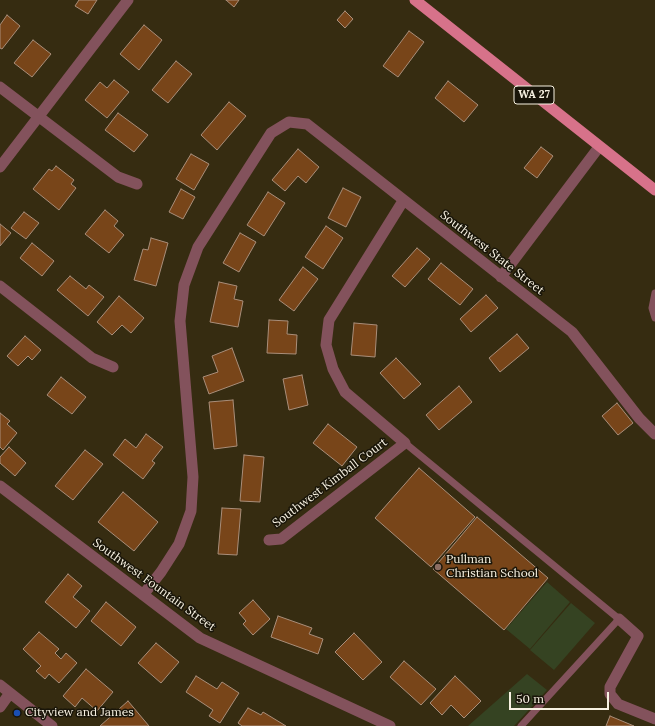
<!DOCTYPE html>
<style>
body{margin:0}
#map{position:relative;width:655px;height:726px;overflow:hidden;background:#362c11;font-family:Lora,serif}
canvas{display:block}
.scale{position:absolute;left:509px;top:692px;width:100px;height:18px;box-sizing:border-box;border:2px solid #f8f2e2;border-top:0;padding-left:5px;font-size:12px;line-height:14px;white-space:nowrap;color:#f8f2e2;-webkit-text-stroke:3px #191509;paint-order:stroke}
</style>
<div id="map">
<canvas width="655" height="726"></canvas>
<div class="scale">50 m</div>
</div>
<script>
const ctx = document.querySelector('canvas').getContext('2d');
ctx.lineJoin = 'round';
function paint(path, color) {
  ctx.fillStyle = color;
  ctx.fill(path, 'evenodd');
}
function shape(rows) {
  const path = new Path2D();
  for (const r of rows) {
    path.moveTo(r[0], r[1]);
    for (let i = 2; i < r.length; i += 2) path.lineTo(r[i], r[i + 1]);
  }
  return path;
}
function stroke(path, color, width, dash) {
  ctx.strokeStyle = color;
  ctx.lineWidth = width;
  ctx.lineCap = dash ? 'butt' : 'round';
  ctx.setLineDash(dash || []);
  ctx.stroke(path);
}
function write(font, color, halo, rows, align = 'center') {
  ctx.font = font + ' Lora,serif';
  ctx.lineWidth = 3;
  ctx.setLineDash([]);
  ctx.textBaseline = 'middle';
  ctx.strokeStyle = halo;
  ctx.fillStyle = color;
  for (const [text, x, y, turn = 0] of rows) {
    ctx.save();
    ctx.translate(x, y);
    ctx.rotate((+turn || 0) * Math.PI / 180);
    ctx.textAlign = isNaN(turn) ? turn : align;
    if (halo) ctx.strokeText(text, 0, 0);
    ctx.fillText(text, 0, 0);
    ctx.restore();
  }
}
paint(shape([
 [547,582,570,602,530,649,506,629],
 [571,603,595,623,554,670,530,650],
 [527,674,547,690,514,726,468,726]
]), '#354322');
const building = shape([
 [79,0,97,0,88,14,75,6,79,0],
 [226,0,239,0,234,7,226,0],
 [345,11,353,19,345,28,337,20,345,11],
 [7,15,20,26,2,49,0,48,0,25,7,15],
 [144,25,162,40,139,70,120,54,144,25],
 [409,31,424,42,398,77,383,66,409,31],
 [33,40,51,54,32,77,14,63,33,40],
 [176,61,192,74,168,103,152,90,176,61],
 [114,80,129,92,107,118,85,100,100,82,107,88,114,80],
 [448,81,478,105,464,122,435,98,448,81],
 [229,102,246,116,217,150,201,135,229,102],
 [118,113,148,135,134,152,105,130,118,113],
 [541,147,553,156,537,178,524,168,541,147],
 [298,149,319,167,306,183,298,176,285,191,272,180,298,149],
 [191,154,209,164,194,190,176,179,191,154],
 [56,166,74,180,71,184,76,188,59,210,33,189,49,169,52,171,56,166],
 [343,188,361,197,346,227,328,218,343,188],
 [181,189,195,197,183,219,169,212,181,189],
 [268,192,285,203,264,236,247,225,268,192],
 [105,210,118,221,114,226,124,235,109,253,85,234,105,210],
 [24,212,39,223,26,239,11,228,24,212],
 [0,224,11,233,0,246,0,224],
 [326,226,343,238,323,269,305,257,326,226],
 [240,233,256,242,239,272,223,263,240,233],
 [151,238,168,243,156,286,134,280,143,249,148,250,151,238],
 [32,243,54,261,42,276,20,258,32,243],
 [417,248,430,259,405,287,392,276,417,248],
 [441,263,473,289,460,305,428,279,441,263],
 [303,267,318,279,294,311,279,300,303,267],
 [70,276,86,289,89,285,104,297,88,316,57,290,70,276],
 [219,282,237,286,234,299,243,301,238,327,210,322,219,282],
 [486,295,498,308,471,332,460,319,486,295],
 [119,296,144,318,131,333,122,325,112,335,97,322,119,296],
 [269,320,288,321,287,334,297,335,296,354,267,353,269,320],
 [354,323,377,325,375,357,351,355,354,323],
 [517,334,529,348,500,372,489,358,517,334],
 [25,336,41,350,32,360,28,356,18,366,7,356,25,336],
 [232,348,244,381,209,394,203,377,218,372,212,356,232,348],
 [396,358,421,384,404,399,380,373,396,358],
 [302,375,308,405,289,410,283,379,302,375],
 [61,377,86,397,72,414,47,395,61,377],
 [459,386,472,402,439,430,426,415,459,386],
 [233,400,237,446,214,449,209,402,233,400],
 [617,403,633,423,618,435,602,416,617,403],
 [0,413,10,421,7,424,17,433,3,450,0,447,0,413],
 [328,424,357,447,342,466,313,443,328,424],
 [146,434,163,447,152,461,155,463,143,479,113,455,125,439,136,448,146,434],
 [9,447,26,463,15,476,0,463,0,457,9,447],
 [85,450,103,464,73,500,55,486,85,450],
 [244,455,264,457,260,502,240,501,244,455],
 [419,468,475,517,431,567,375,518,419,468],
 [123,492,158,522,134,551,98,522,123,492],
 [222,508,241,509,237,555,218,554,222,508],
 [477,517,548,578,504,630,433,569,477,517],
 [68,574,82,586,73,597,90,611,76,628,45,602,68,574],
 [253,600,270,619,253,635,243,624,246,621,239,613,253,600],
 [106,602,136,627,121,646,91,621,106,602],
 [278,616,312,628,309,634,323,639,318,654,271,637,278,616],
 [39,632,59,649,55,653,61,659,66,653,77,663,59,683,49,674,45,679,36,671,41,666,23,649,39,632],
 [354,633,382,662,363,680,335,652,354,633],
 [156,643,179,662,161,683,138,663,156,643],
 [404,661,436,689,421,705,390,677,404,661],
 [86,669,113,692,97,711,82,698,75,707,63,696,86,669],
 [196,676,217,689,222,682,239,693,220,723,209,716,213,710,186,692,196,676],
 [455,676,481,701,464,718,451,705,442,715,430,703,455,676],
 [128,701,149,726,100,726,128,701],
 [248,708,261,715,263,712,286,726,242,726,238,723,248,708],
 [610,716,634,726,606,726,610,716]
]);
paint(building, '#784519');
stroke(building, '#a98e7a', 1);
stroke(shape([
 [655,293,652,308,655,318],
 [405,443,619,619,521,726]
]), '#83525c', 7);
stroke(shape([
 [0,87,118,177,137,184],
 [0,167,128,0],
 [501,277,599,147],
 [0,286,92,358,113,367],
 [0,486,200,638,390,726],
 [269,540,281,539,405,443,345,392,333,369,326,345,329,320,403,201],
 [143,595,161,572,179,544,191,511,193,477,180,321,184,285,198,247,271,133,289,122,307,124,572,332,639,418,655,434],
 [619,619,638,636,610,687,610,694,618,704,655,719],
 [0,685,52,726],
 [0,707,10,693]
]), '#83525c', 11);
stroke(shape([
 [415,0,655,190]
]), '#d7728a', 11);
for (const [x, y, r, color] of [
 [438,567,4,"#8d6e63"],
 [17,713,4,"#1a4fb4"]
]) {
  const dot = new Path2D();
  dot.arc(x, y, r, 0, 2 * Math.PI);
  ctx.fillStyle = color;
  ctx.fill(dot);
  stroke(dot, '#191509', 1.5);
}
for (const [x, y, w] of [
 [534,95,40]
]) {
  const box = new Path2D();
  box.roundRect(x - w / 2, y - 9, w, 18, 3);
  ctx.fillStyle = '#191509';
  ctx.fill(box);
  stroke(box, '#f8f2e2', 1);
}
write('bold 11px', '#f8f2e2', null, [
 ["WA 27",534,95]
]);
write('12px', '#f8f2e2', '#191509', [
 ["Southwest State Street",492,253,38],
 ["Southwest Kimball Court",330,483,-37],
 ["Southwest Fountain Street",154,585,36]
]);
write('12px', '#f8f2e2', '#191509', [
 ["Pullman",446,560],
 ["Christian School",446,574],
 ["Cityview and James",25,713]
], 'left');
</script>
